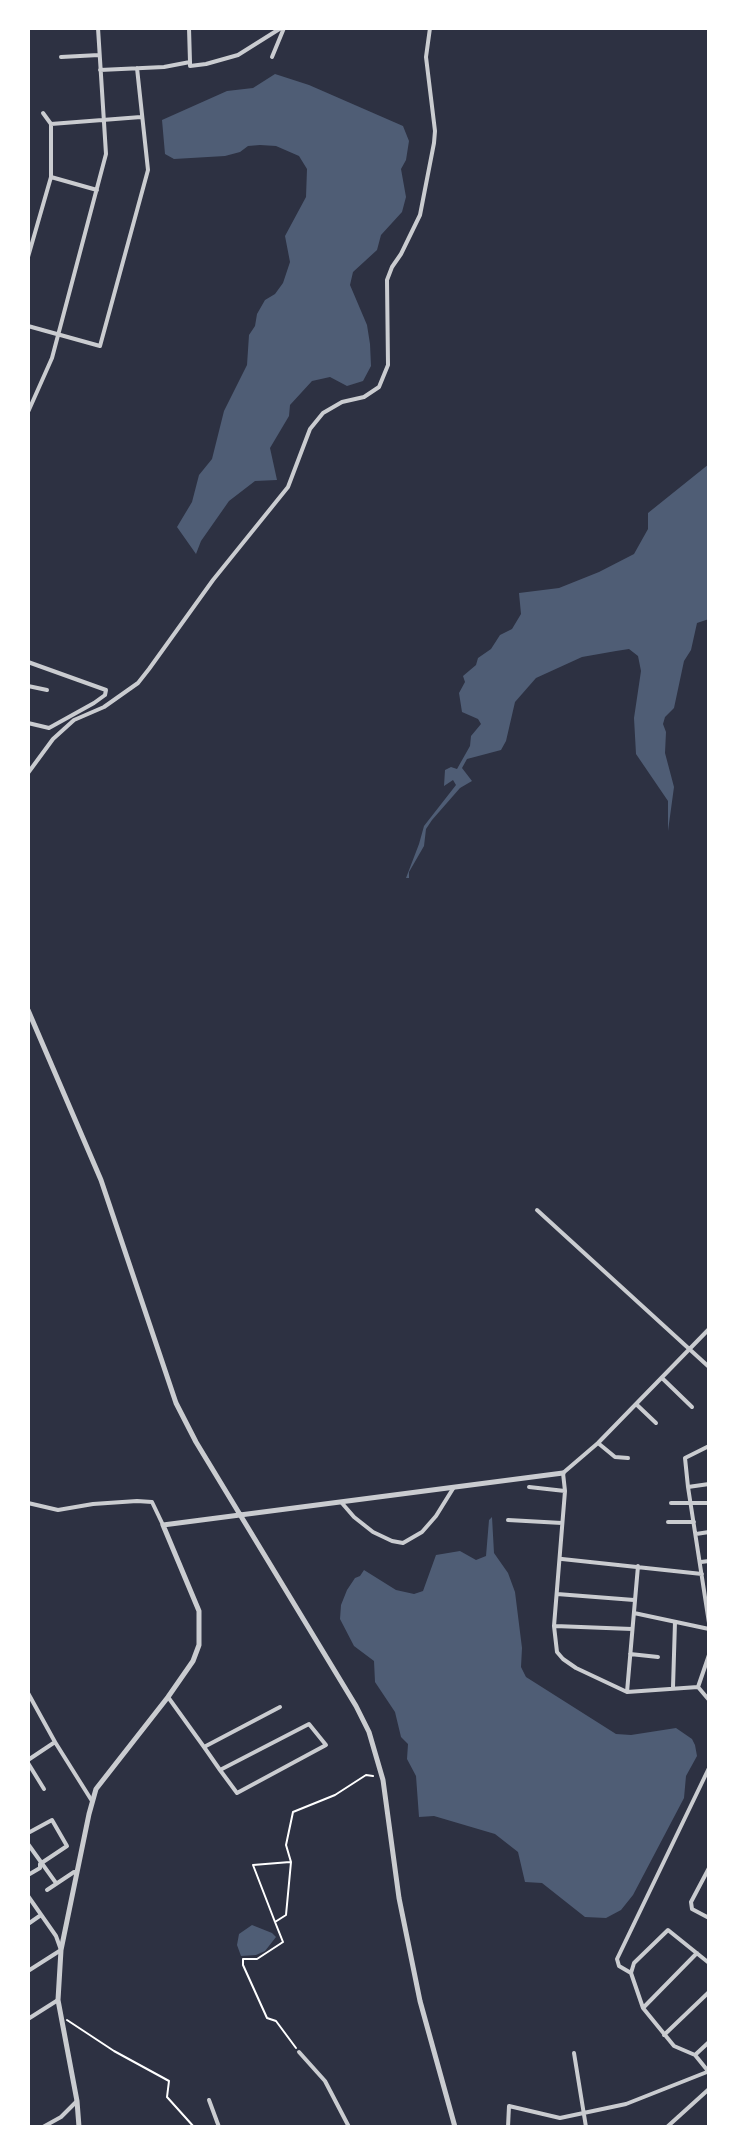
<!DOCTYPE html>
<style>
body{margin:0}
#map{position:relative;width:737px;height:2155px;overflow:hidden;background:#2d3142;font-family:"DM Sans",sans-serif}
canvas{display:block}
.frame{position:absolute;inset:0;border:30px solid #fff;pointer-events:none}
</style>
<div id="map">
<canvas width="737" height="2155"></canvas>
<div class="frame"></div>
</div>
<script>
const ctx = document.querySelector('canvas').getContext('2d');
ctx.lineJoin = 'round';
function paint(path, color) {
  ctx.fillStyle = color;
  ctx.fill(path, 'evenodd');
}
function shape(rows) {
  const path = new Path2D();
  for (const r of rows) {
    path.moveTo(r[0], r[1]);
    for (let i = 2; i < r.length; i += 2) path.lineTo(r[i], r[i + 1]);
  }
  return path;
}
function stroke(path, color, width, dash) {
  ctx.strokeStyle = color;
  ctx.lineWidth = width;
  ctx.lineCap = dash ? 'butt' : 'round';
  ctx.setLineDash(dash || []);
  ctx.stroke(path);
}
paint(shape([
 [275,74,309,85,403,126,409,141,406,160,401,169,406,197,402,212,381,235,377,250,353,272,350,285,367,325,370,344,371,366,363,381,347,386,330,377,312,381,290,405,289,416,270,448,277,480,255,481,229,501,201,541,196,554,177,527,192,502,199,475,212,459,224,411,247,365,249,335,255,326,257,314,265,300,275,294,283,283,290,262,285,236,306,197,307,169,299,156,276,146,260,145,248,146,240,152,225,156,174,159,165,154,162,120,227,91,253,88],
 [709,464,709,619,697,623,691,650,684,661,674,708,665,717,663,724,666,732,665,753,674,787,668,831,668,801,636,754,634,718,641,671,638,656,629,649,616,651,582,657,536,678,515,702,506,741,501,750,467,759,462,768,472,781,460,788,432,820,426,829,424,846,409,872,409,878,406,878,419,844,424,826,456,785,453,780,444,786,445,770,451,767,457,769,470,746,471,736,481,724,478,719,462,712,459,693,465,682,463,676,476,665,478,658,491,649,500,635,512,629,521,614,519,593,559,588,599,572,634,554,648,529,648,513],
 [492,1517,494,1553,508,1573,515,1592,522,1648,521,1667,526,1677,616,1734,631,1735,676,1728,692,1739,695,1745,697,1756,686,1776,684,1798,633,1895,621,1910,606,1918,585,1917,542,1883,525,1882,518,1852,495,1834,434,1816,419,1817,416,1776,407,1759,408,1744,401,1737,395,1712,375,1682,374,1661,354,1646,340,1619,341,1605,347,1590,355,1578,360,1576,364,1570,396,1590,414,1594,423,1591,436,1555,460,1551,476,1560,486,1556,489,1520],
 [252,1925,272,1933,276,1937,265,1951,256,1955,241,1956,237,1945,239,1934]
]), '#4f5d75');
stroke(shape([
 [275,1922,253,1865,290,1862],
 [67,2020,114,2051,169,2081,167,2097,194,2127],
 [296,2048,276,2021,267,2018,243,1965,243,1959,257,1959,283,1942,275,1922,286,1915,291,1862,286,1845,293,1812,335,1795,366,1775,373,1776]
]), '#fff', 2);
stroke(shape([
 [189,28,190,62],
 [303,28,307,28],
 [61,57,99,55],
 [272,57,284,28],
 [100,70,164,67,190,62,190,66,206,64,238,55,281,28],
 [43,113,51,124],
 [51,177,97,190],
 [28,257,51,177,51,124,141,117],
 [28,326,100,346,148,170,137,68],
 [28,412,52,358,106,154,98,28],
 [28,662,106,690,105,695,94,703,49,728,28,723],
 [28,686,47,690],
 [28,773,53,739,74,720,104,707,138,683,149,669,213,580,288,487,310,429,323,413,342,402,364,397,379,387,388,365,387,280,392,267,401,254,420,215,434,143,435,131,426,57,430,28],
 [537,1210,709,1367],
 [662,1378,692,1407],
 [636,1404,656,1423],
 [598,1443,615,1457,628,1458],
 [709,1484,688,1487,709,1623],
 [529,1487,565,1491],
 [688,1487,685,1458,709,1446],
 [341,1502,354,1517,373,1532,392,1541,403,1543,422,1532,436,1516,454,1487],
 [28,1503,58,1510,93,1504,137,1501,152,1502,163,1525],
 [671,1503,709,1503],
 [508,1520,562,1523],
 [668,1522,694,1522],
 [696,1534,709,1532],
 [562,1559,702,1574],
 [701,1562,709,1561],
 [557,1594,634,1600],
 [634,1613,709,1629],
 [555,1626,632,1629],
 [630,1654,658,1657],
 [673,1687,675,1622],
 [698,1687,627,1692,576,1668,563,1659,557,1652,554,1626,565,1491,563,1473,598,1443,709,1329],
 [698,1687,709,1655],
 [698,1687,709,1700],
 [627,1692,638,1566],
 [28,1693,55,1742],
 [168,1697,204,1747,220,1770,237,1793,326,1745,309,1724,220,1770],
 [204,1747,280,1707],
 [28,1760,55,1742,92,1801],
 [28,1763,44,1789],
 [28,1833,52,1820,67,1846,40,1864,40,1868,28,1875],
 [28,1844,56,1883],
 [709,1868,691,1902,692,1909,709,1918],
 [47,1890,74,1872,77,1873],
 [28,1896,56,1936,61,1950,28,1971],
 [28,1924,41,1915],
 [631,1973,619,1966,617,1959,709,1768],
 [643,2008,697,1953],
 [28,2019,58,2000],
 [664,2035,709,1992],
 [299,2052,325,2081,349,2127],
 [574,2053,586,2127],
 [695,2055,709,2042],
 [708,2071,695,2055,674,2046,643,2008,631,1973,634,1963,668,1930,709,1963],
 [209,2100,219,2127],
 [43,2127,61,2117,77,2101],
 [508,2127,509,2106,560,2118,626,2104,707,2072],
 [667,2127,709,2089]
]), '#caccd0', 4);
stroke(shape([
 [28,1010,101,1180,176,1403,196,1442,356,1706,369,1732,383,1780,399,1898,420,2001,455,2127],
 [79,2127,77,2101,58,2000,61,1950,89,1814,96,1789,168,1697,193,1661,199,1645,199,1611,163,1525,563,1473]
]), '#caccd0', 5);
</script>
